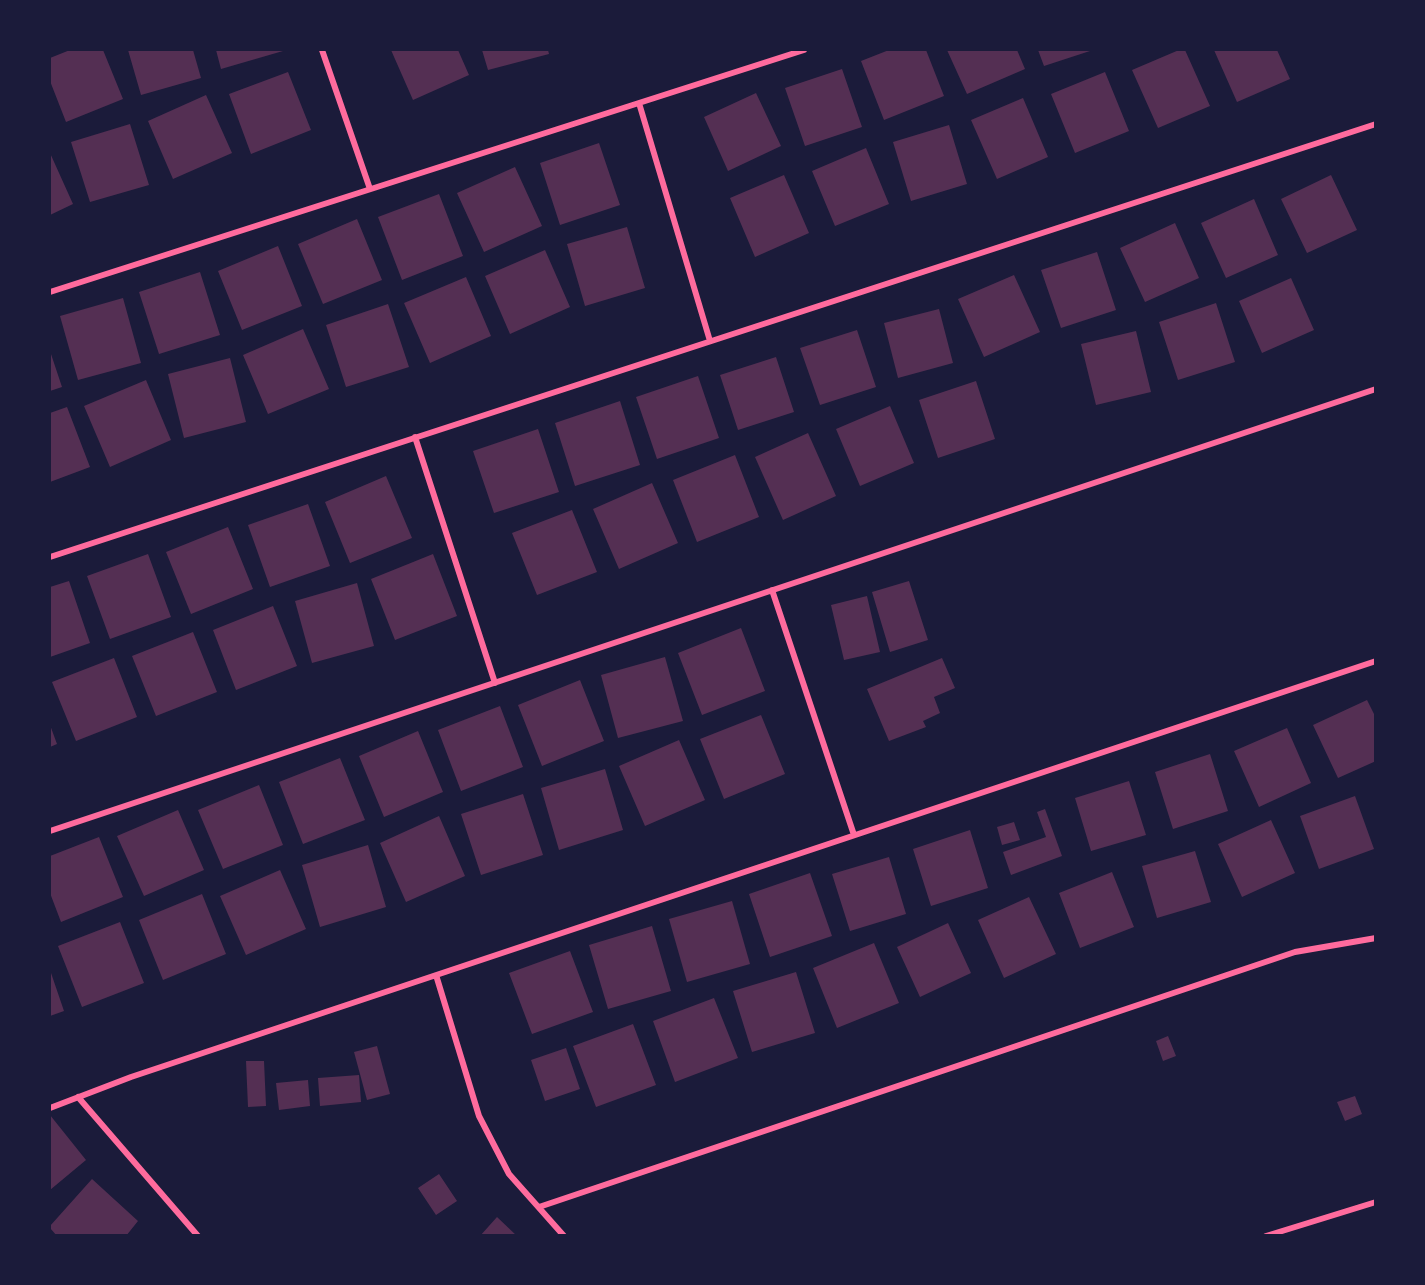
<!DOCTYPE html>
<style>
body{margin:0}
#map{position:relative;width:1425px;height:1285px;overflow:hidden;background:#1b1b3a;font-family:"DejaVu Sans",sans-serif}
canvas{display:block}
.frame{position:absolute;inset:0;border:51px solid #1b1b3a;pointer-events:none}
</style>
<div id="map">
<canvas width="1425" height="1285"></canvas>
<div class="frame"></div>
</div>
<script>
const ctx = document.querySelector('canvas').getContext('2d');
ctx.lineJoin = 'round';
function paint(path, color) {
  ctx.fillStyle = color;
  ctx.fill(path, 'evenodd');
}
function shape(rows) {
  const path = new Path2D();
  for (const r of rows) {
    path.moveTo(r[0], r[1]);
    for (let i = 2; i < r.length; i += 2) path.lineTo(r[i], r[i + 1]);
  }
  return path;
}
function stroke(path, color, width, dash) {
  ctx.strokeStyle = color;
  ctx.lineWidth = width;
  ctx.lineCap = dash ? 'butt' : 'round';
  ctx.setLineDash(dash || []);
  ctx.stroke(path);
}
paint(shape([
 [70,50,103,50,123,99,66,122,50,81,50,58],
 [128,50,193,50,201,78,141,95],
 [216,50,283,50,283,51,221,69],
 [391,50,458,50,469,75,413,100],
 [482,50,548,50,549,54,488,70],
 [889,50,926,50,944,96,884,120,861,61],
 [947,50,1017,50,1025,69,967,94],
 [1038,50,1093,50,1044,66],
 [1179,50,1185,50,1210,106,1158,128,1132,70],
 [1214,50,1277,50,1290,79,1237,102],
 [842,69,862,127,805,146,785,88],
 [288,72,311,130,251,154,229,94],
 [1105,72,1129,131,1075,153,1051,94],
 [756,93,781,146,728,171,704,117],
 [206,95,232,153,173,179,148,121],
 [1023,98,1048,157,997,179,971,120],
 [130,124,149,185,90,202,71,142],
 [949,125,967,184,911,201,893,142],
 [599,143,620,205,560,225,540,163],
 [866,148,889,204,835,226,812,171],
 [50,153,73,204,50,215],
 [515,167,542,226,484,252,457,193],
 [784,175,809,233,755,257,730,198],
 [1331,175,1357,230,1307,253,1281,199],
 [439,194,463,256,402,280,378,217],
 [1254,199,1278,255,1226,278,1201,223],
 [357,219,382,280,323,304,298,244],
 [1175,223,1199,278,1145,302,1120,248],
 [627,227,645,288,585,306,567,244],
 [278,246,302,306,242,330,218,271],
 [545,250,570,307,510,334,485,276],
 [1097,252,1116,310,1061,328,1041,270],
 [200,272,220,335,159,354,139,292],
 [1014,275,1040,332,984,357,958,299],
 [466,277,491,336,430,363,404,303],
 [1291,278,1314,330,1262,353,1239,301],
 [123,298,141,363,78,380,60,316],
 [1216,303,1235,362,1178,380,1159,322],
 [388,304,409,367,346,387,326,325],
 [939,309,953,363,898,378,884,323],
 [303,329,329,389,268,414,243,355],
 [857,330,876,387,820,405,800,348],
 [1136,331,1151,392,1096,405,1081,344],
 [50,351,62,387,50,391],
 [776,357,794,412,738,430,720,375],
 [230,358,246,422,184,438,168,374],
 [698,376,719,438,657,459,636,397],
 [146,380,171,440,110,467,84,406],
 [976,381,995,439,938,458,919,400],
 [620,401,640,465,575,486,555,423],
 [890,406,914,463,860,486,836,429],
 [67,407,90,467,50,482,50,413],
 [538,429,559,492,494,513,473,451],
 [808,433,836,496,783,520,755,457],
 [735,455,759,517,697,542,673,480],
 [386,476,412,538,350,563,325,502],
 [652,483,678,543,619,569,593,509],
 [308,504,330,566,270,587,248,525],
 [572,510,597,572,537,595,512,533],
 [228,527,253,589,191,614,166,552],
 [148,554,171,617,110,639,87,576],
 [433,554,457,616,395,640,371,579],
 [69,581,90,643,50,657,50,587],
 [909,581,928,640,890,652,872,592],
 [357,583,374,646,312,663,295,601],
 [867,596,880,652,844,660,831,605],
 [273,606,297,666,236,690,213,630],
 [741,628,765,691,702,715,678,653],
 [193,632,217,692,156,716,132,656],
 [665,657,683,721,618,738,601,675],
 [114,658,137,717,76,741,52,682],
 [942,658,955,688,934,697,940,713,923,721,926,727,889,741,867,689],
 [580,680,604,741,542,766,518,705],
 [1367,700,1376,718,1376,761,1338,778,1313,725],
 [500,706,523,767,461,791,438,730],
 [761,715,785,774,724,799,700,739],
 [50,725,57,744,50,747],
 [1287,728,1311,783,1259,807,1234,751],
 [418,731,443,792,384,817,359,756],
 [679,740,705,800,645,826,619,766],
 [1210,754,1228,811,1173,829,1155,772],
 [340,758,365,820,303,844,279,782],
 [605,769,623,830,559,850,541,788],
 [1129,781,1146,835,1091,851,1075,798],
 [259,785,283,845,223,869,198,810],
 [523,794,543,855,481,875,461,814],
 [1355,796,1374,849,1319,869,1300,816],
 [1045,809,1062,856,1011,875,1003,852,1046,837,1037,812],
 [178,810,204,870,144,896,117,836],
 [439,816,465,876,406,902,380,843],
 [1271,820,1295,873,1242,897,1218,844],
 [1014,822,1020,840,1002,845,997,827],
 [970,830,988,888,931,906,913,849],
 [99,837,123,897,61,922,50,893,50,856],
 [368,845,386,907,320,927,302,865],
 [1195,851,1211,902,1157,918,1142,866],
 [889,857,906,914,850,931,832,874],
 [280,870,306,929,246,955,220,896],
 [1112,872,1134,927,1080,948,1059,893],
 [810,873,832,936,770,957,749,894],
 [202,894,226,954,163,980,139,920],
 [1029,897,1056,954,1004,978,978,920],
 [732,901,750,964,687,982,669,919],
 [120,922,144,983,82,1007,58,946],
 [948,923,971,973,920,997,897,947],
 [652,926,671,991,608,1009,589,945],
 [874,943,899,1003,837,1028,813,968],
 [570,951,593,1012,532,1034,509,973],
 [50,970,64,1011,50,1016],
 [796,972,815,1033,752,1052,733,991],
 [714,998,738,1058,675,1082,653,1021],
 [633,1024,656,1085,596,1107,573,1046],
 [1168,1036,1176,1056,1163,1061,1156,1041],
 [377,1046,390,1094,367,1100,354,1052],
 [566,1048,580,1089,545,1101,531,1060],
 [246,1061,264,1061,266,1106,248,1107],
 [359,1075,361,1102,320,1106,318,1078],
 [308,1080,310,1106,279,1110,276,1083],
 [1355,1096,1362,1114,1345,1121,1337,1102],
 [50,1115,86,1160,50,1190],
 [439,1174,457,1201,436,1215,418,1188],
 [92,1179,138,1221,126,1236,57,1236,50,1228,50,1226],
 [497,1217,517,1236,480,1236]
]), '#542f53');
stroke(shape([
 [322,50,370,189],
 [639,103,710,341],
 [50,292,804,50],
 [415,437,495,683],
 [50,557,1376,124],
 [772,590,854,835],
 [50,831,1376,389],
 [436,975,479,1116,509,1174,564,1236],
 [78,1097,198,1236],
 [50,1108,131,1077,1376,661],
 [539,1207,1295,952,1376,938],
 [1266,1236,1376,1202]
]), '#ff6b9d', 6);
</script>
